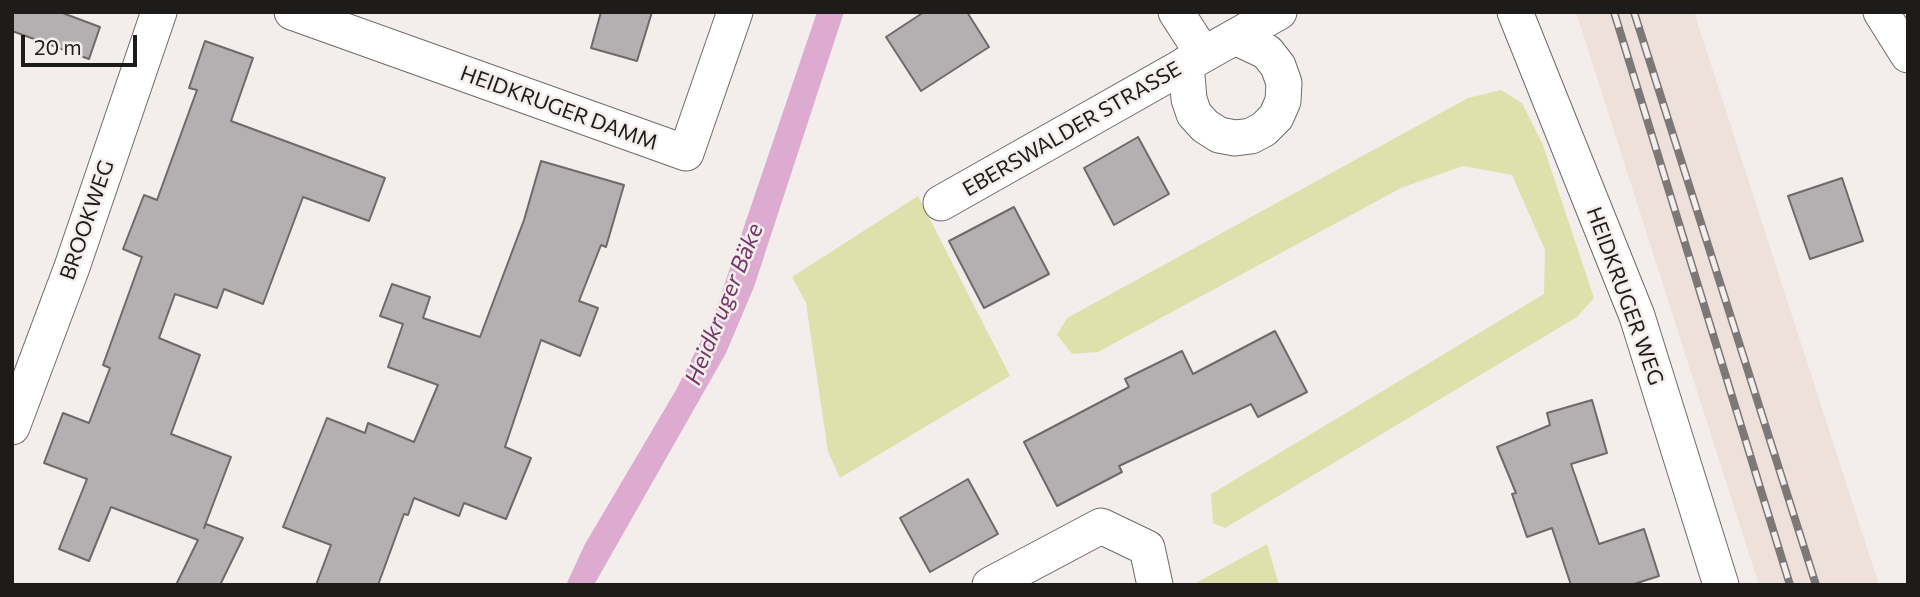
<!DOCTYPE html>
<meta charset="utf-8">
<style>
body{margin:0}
#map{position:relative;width:1920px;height:597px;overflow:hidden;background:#f3eeec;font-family:Commissioner,sans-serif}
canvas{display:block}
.frame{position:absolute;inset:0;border:14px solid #1e1c1b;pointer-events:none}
.scale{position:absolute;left:21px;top:35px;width:116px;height:32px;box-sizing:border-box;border:4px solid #1e1c1b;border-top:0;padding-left:9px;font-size:21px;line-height:24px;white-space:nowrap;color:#1e1c1b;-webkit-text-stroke:5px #f3eeec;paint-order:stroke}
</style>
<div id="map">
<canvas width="1920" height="597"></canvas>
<div class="frame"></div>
<div class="scale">20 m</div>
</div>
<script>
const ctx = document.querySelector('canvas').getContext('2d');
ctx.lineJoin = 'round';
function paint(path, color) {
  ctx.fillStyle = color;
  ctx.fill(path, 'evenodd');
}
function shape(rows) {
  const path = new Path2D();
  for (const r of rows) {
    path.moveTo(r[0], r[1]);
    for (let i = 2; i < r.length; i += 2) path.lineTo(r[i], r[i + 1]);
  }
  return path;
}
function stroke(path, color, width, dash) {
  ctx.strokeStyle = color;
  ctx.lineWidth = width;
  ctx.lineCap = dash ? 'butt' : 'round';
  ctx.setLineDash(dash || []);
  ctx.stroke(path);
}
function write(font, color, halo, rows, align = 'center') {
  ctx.font = font + ' Commissioner,sans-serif';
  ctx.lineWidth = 5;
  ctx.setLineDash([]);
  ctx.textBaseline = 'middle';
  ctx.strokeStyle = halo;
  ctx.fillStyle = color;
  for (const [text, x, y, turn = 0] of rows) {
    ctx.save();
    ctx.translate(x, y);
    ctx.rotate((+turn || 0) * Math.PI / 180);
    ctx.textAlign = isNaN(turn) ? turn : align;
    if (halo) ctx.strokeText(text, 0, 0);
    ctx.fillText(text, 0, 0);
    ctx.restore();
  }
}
paint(shape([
 [1576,12,1694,12,1879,585,1759,585]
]), '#eee0db');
paint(shape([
 [1501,90,1522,103,1543,145,1594,298,1577,317,1225,528,1213,523,1211,494,1544,294,1545,250,1512,175,1463,166,1401,188,1098,352,1072,354,1057,335,1067,318,1468,98],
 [918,196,1010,376,840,478,828,452,806,303,792,277],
 [1267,544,1279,585,1192,585]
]), '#dfe0ac');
paint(shape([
 [817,12,844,12,754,287,726,353,594,585,566,585,585,544,676,390,714,315]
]), '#ddaad0');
const building = shape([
 [12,12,60,12,100,27,89,59,12,31,12,12],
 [601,12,652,12,637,61,591,48,601,12],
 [924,12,967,12,989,47,921,91,886,37,924,12],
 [205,41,253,58,231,121,385,178,369,221,303,197,263,304,224,289,217,308,175,294,159,338,200,355,171,434,231,457,204,528,206,524,243,538,220,585,176,585,198,540,111,507,89,561,59,549,87,479,44,463,63,413,89,423,110,368,103,365,142,257,123,249,144,195,157,200,197,90,189,88,205,41],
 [1138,137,1169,194,1114,225,1084,168,1138,137],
 [541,161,624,185,606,247,601,245,579,301,598,308,580,356,541,340,505,447,531,458,506,519,464,503,459,516,414,498,408,515,404,514,378,585,316,585,331,545,283,527,327,418,365,433,368,423,414,442,438,385,388,367,403,324,380,316,392,284,430,297,423,318,480,337,524,220,541,161],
 [1842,178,1863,241,1810,259,1788,196,1842,178],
 [1014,207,1049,274,984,308,949,241,1014,207],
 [1275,331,1307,392,1258,417,1251,404,1119,466,1122,472,1057,506,1024,442,1129,387,1125,379,1182,351,1193,374,1275,331],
 [1592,400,1607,453,1571,464,1599,544,1644,529,1659,576,1631,585,1571,585,1552,528,1527,537,1512,494,1516,493,1497,447,1550,425,1547,413,1592,400],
 [968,479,998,534,930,572,900,518,968,479]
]);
paint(building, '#b4afb0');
stroke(building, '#6e696a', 2);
const minor = shape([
 [292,12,686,153,735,12],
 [1176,12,1203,54],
 [1515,12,1637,316,1721,585],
 [1881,12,1908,55],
 [1186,64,1189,99,1194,114,1205,126,1219,135,1235,138,1251,136,1264,129,1276,117,1283,101,1284,83,1278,66,1267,52,1235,37],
 [941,203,1279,12],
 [12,427,72,267,159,12],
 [990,585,1101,526,1147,548,1155,585]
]);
stroke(minor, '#6e6a68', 37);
stroke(minor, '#fff', 35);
const rail = shape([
 [1614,12,1790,585],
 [1634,12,1816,585]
]);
stroke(rail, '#7c7877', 8);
stroke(rail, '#f3eeec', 5, [16]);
write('21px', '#1e1c1b', '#f3eeec', [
 ["HEIDKRUGER DAMM",559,108,20],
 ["EBERSWALDER STRASSE",1072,129,-30],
 ["BROOKWEG",87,220,-71],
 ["HEIDKRUGER WEG",1625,296,70]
]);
write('italic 23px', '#743667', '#f3eeec', [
 ["Heidkruger Bäke",724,304,-68]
]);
</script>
